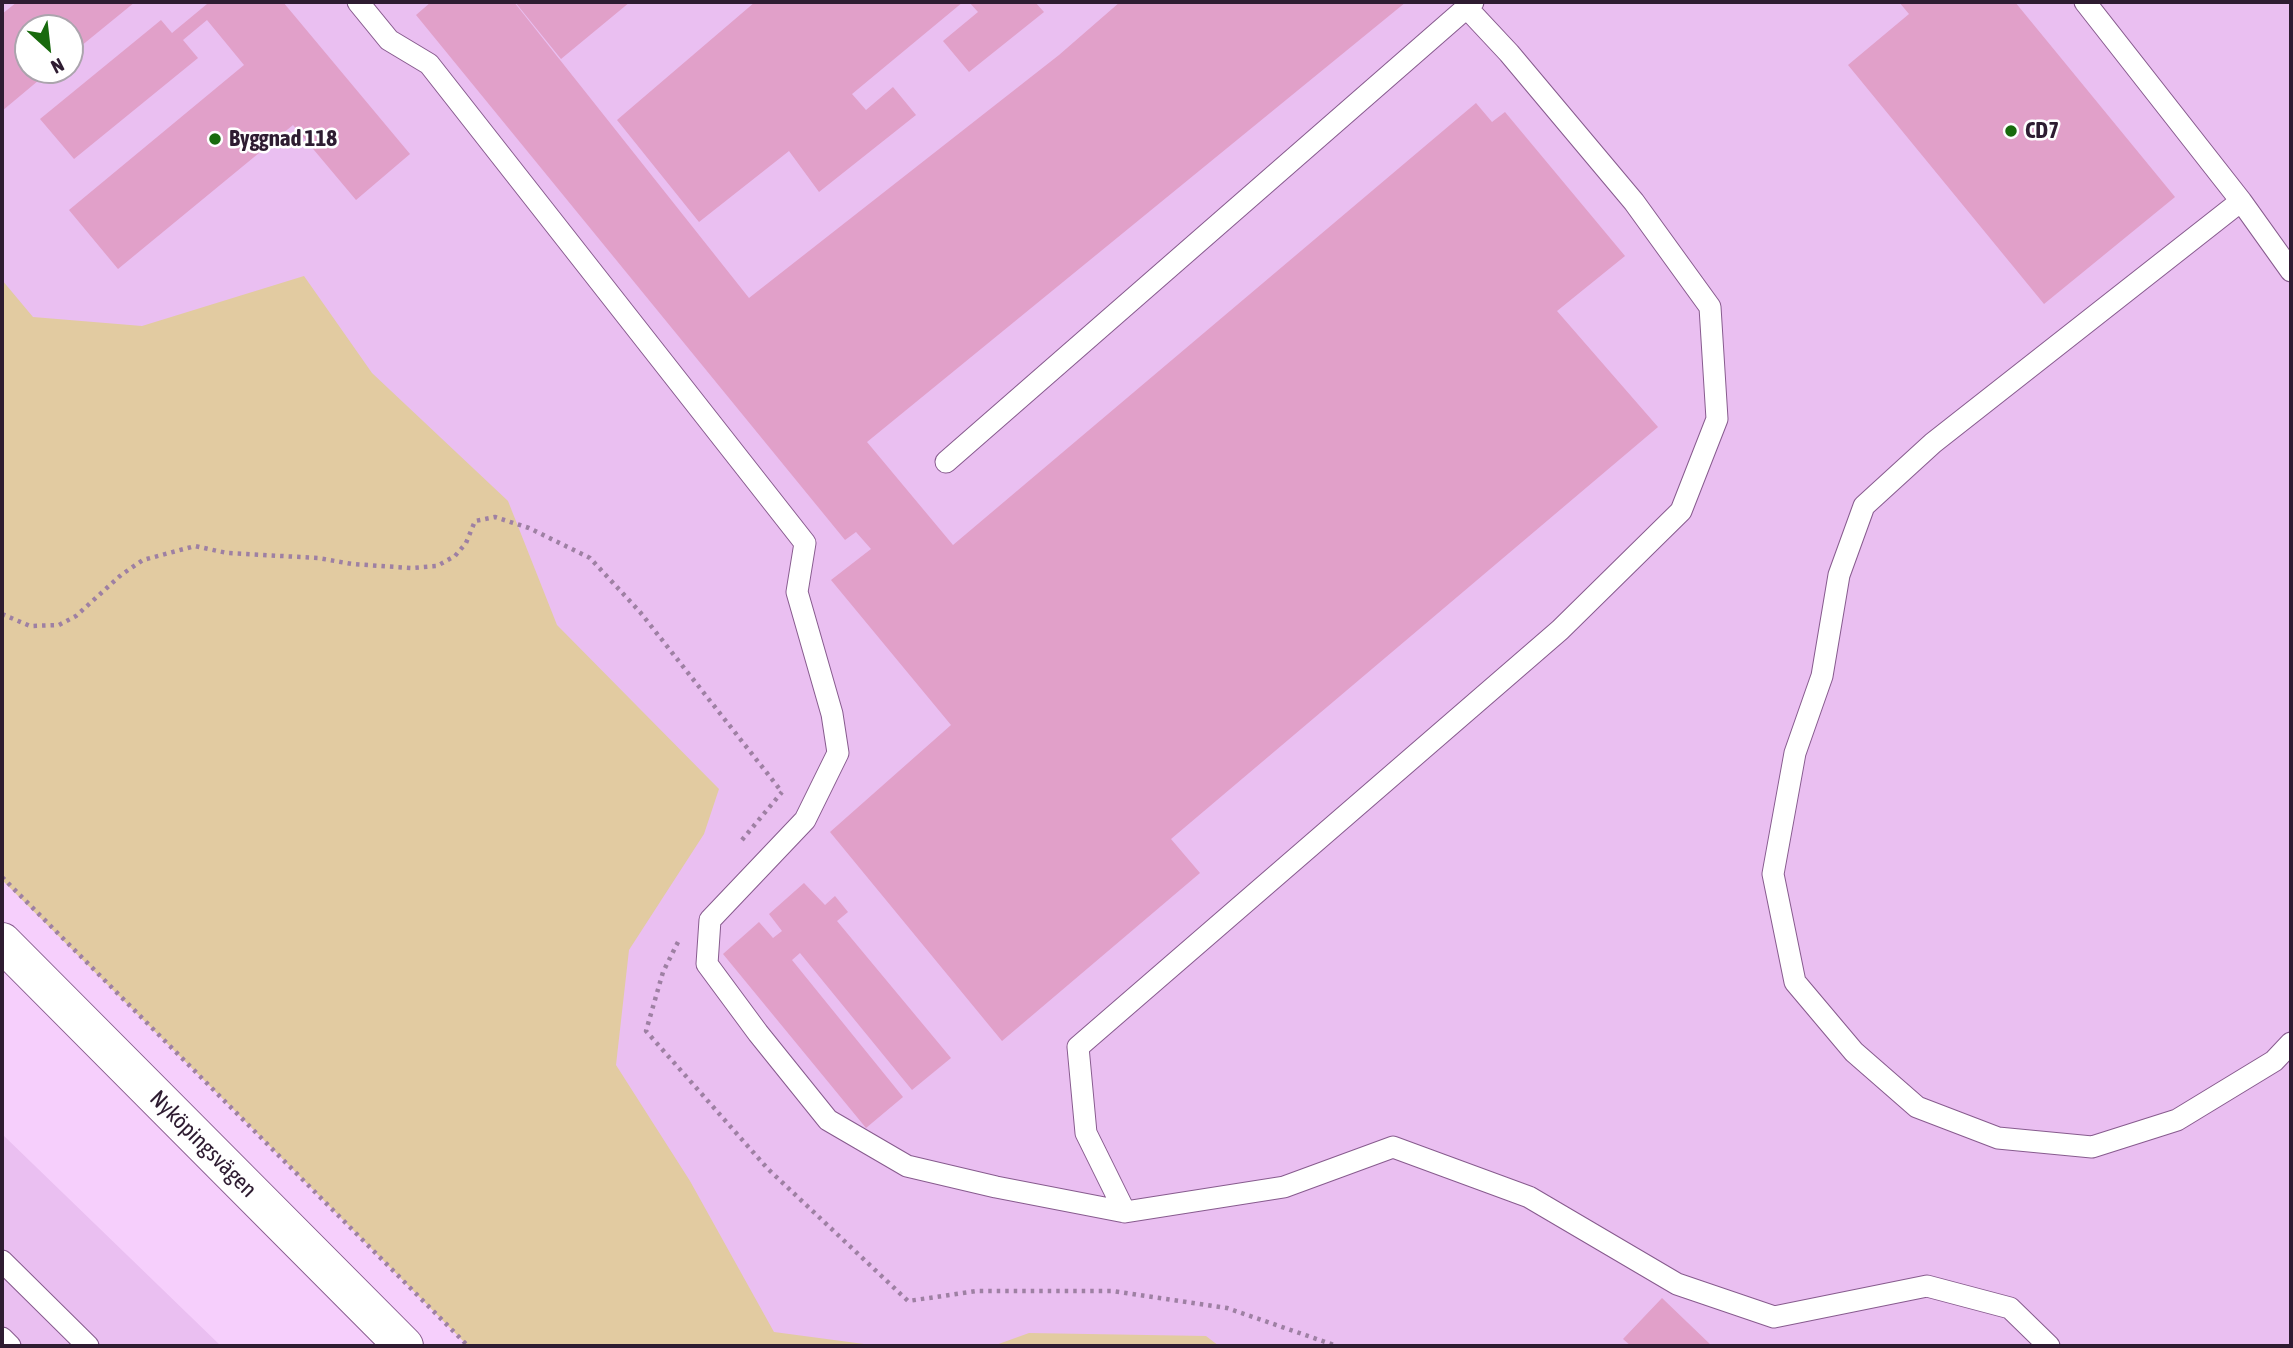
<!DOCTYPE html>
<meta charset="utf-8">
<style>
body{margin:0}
#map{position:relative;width:2293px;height:1348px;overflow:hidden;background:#f6cffc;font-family:"Asap Condensed",sans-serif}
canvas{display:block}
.frame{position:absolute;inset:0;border:4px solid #2e1c31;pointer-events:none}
.north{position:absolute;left:14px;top:14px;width:70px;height:70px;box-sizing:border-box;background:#fff;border:2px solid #aba4ad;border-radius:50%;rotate:153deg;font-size:19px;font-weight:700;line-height:28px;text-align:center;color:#2e1c31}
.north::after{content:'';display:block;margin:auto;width:24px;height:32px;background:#186a0d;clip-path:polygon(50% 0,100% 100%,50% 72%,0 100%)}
</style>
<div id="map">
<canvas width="2293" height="1348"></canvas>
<div class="frame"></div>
<div class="north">N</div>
</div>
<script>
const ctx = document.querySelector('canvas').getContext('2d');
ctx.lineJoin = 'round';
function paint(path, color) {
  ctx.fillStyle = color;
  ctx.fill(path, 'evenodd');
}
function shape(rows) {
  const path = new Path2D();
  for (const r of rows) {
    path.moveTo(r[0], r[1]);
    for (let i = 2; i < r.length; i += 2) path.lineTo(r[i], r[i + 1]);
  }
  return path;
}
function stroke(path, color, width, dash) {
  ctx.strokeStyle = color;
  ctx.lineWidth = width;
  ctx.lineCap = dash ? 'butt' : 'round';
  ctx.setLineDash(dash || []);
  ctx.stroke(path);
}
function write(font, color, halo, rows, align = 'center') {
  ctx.font = font + ' "Asap Condensed",sans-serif';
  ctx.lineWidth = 5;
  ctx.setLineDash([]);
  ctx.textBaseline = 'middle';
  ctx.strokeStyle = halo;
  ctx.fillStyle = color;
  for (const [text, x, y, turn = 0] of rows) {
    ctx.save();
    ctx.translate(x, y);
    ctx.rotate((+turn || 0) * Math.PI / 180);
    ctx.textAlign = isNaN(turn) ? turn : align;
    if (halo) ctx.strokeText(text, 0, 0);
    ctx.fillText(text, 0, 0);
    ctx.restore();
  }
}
paint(shape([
 [2,2,2291,2,2291,1346,756,1346,2,688],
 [28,28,70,28,70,70,28,70],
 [2,1134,221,1346,2,1346]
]), '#eabff1');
paint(shape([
 [304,276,372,373,508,501,557,625,719,789,704,834,629,950,616,1065,690,1181,774,1332,879,1346,468,1346,229,1105,2,880,2,280,33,317,142,326],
 [1029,1333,1206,1336,1219,1346,993,1346]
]), '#e2cba1');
paint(shape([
 [17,2,135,2,70,55,70,28,28,28,28,70,51,70,2,111,2,14],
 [206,2,283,2,410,154,356,200,293,125,118,269,69,210,244,65,207,20,183,40,198,58,74,159,40,119,161,20,172,33,207,4],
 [431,2,514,2,749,298,1059,55,1120,2,1406,2,867,442,953,545,1476,103,1492,122,1505,112,1625,256,1557,311,1658,427,1171,839,1200,873,1002,1041,830,832,951,725,831,580,871,549,856,532,845,540,416,15],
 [515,2,630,2,561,59],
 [755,2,963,2,852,94,866,110,893,87,916,115,819,192,789,151,699,222,617,120],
 [969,2,1035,2,1044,12,969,72,943,41,978,12],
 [1899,2,2015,2,2175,197,2044,304,1848,65,1909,14],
 [804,883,825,905,835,896,848,912,837,921,951,1058,912,1090,800,953,792,960,903,1097,866,1128,723,954,759,922,773,938,782,931,769,914],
 [1662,1298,1712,1346,1631,1346,1623,1339]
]), '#e1a0c9');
const lane = shape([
 [358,2,389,40,429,64,805,543,797,592,832,714,838,753,805,820,710,920,707,964,758,1033,828,1120,907,1166,996,1187,1125,1212],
 [2085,2,2241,201,2291,271],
 [1466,7,1509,53,1634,202,1710,307,1717,419,1681,511,1560,630,1078,1047,1086,1133,1125,1212,1284,1187,1393,1147,1529,1197,1677,1284,1774,1317,1927,1286,2010,1308,2049,1346],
 [2241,201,1933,443,1864,506,1839,575,1822,676,1795,753,1773,874,1795,982,1854,1052,1917,1107,1998,1138,2092,1147,2177,1120,2274,1061,2291,1043],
 [946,462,1473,2],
 [2,1261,88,1346],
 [2,1338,10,1346]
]);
const secondary = shape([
 [2,942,404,1346]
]);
stroke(lane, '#875b8e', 23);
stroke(secondary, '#875b8e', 40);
stroke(shape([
 [2,614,30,626,59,625,76,616,121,575,143,560,195,546,227,553,318,558,352,564,411,568,437,566,455,556,466,543,475,521,495,517,529,528,590,558,640,612,782,792],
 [742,840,782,792],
 [2,877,468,1346],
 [678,942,663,972,646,1031,768,1169,908,1301,977,1291,1113,1291,1227,1308,1337,1346]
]), '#9e80a3', 4.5, [3.5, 5]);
stroke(lane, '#fff', 21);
stroke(secondary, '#fff', 38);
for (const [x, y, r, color] of [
 [2011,131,7,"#186a0d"],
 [215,139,7,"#186a0d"]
]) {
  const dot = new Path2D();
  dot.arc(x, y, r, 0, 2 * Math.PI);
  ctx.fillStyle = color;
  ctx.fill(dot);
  stroke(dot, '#fff', 2.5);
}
write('bold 23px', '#2e1c31', '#fff', [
 ["CD7",2025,131],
 ["Byggnad 118",229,139]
], 'left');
write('23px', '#2e1c31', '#fff', [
 ["Nyköpingsvägen",203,1144,45]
]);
</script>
